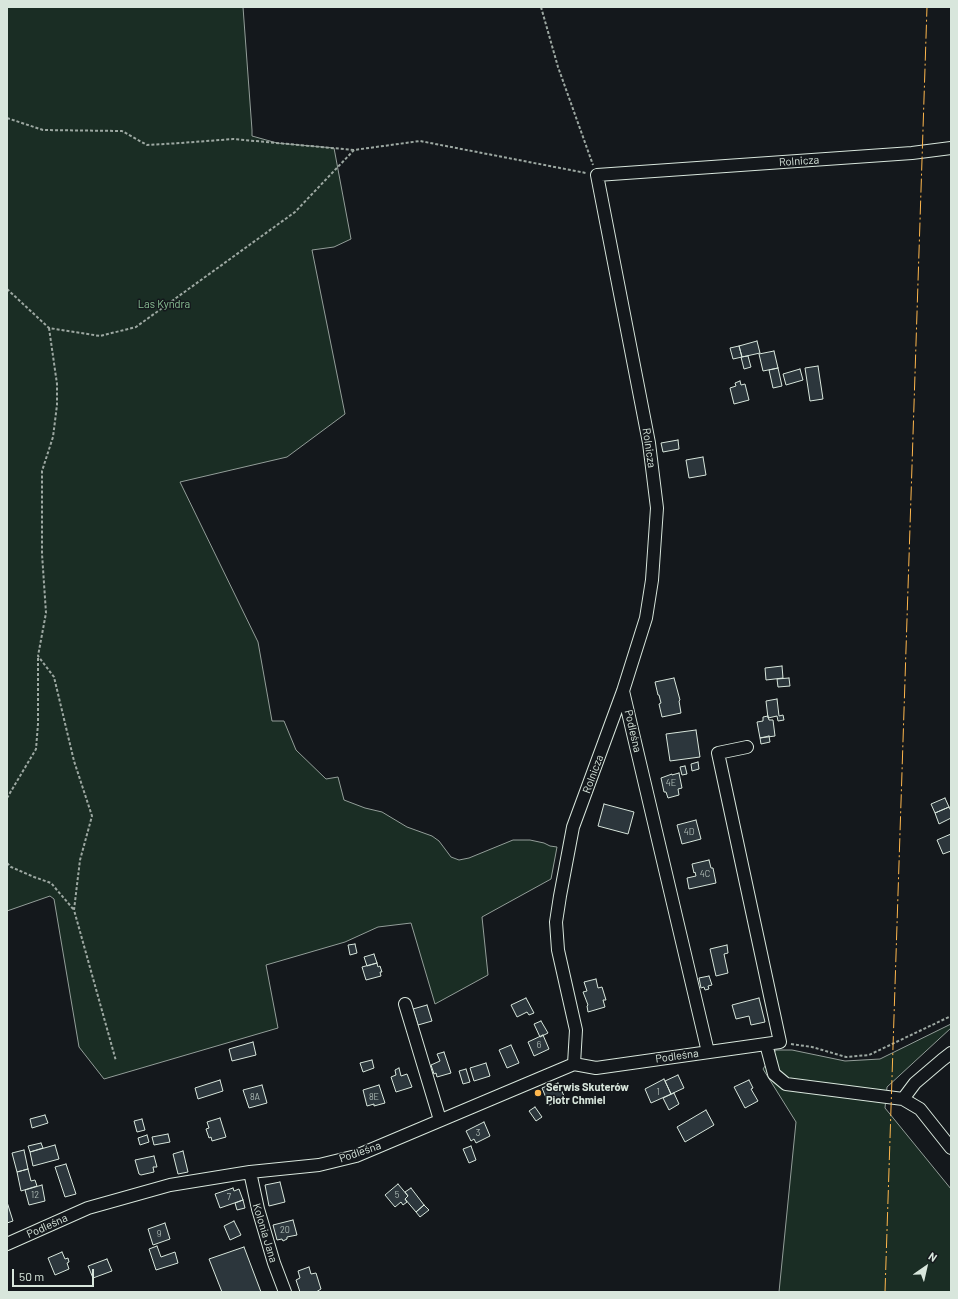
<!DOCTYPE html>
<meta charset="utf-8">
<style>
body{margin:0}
#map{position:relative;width:958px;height:1299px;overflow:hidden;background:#14181c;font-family:Barlow,sans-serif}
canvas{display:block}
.frame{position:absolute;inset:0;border:8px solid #d8e6dc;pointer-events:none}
.north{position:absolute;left:906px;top:1247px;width:40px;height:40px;-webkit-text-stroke:3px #14181c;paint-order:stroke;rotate:34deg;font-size:11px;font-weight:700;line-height:16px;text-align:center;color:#d8e6dc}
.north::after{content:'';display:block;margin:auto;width:14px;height:18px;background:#d8e6dc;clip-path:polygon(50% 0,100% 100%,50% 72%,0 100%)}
.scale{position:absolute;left:12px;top:1269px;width:82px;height:18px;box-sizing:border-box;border:2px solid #d8e6dc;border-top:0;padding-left:5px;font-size:12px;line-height:14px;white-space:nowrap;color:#d8e6dc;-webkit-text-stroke:3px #14181c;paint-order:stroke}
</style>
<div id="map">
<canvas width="958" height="1299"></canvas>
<div class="frame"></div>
<div class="north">N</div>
<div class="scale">50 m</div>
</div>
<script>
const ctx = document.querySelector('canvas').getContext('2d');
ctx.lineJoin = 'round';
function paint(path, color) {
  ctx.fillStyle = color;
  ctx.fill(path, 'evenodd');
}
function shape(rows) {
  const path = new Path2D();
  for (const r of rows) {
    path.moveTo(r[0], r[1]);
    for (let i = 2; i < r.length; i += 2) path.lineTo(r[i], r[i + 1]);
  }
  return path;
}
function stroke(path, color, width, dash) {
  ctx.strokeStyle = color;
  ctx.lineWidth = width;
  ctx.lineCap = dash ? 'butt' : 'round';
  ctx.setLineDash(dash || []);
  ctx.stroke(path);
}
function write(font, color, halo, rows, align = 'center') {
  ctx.font = font + ' Barlow,sans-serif';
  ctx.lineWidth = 3;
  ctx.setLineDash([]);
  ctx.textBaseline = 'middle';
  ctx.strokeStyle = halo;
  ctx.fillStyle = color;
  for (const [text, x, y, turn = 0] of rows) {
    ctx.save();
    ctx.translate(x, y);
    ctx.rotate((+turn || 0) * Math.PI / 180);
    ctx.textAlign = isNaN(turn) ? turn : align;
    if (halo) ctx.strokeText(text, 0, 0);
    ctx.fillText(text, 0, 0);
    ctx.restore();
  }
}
const green = shape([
 [7,7,243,7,252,130,252,136,277,143,334,148,351,239,334,247,312,250,345,414,287,457,180,482,258,642,272,721,284,721,296,750,326,779,338,777,344,800,365,808,382,812,407,827,432,836,439,841,451,857,459,860,469,858,513,840,530,840,544,843,550,846,557,847,551,879,482,917,488,975,435,1004,411,923,378,927,345,942,266,965,278,1028,104,1079,79,1047,54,899,50,896,7,911,7,7],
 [951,1024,951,1028,887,1087,885,1108,951,1189,951,1292,779,1292,796,1122,763,1069,776,1050,792,1050,845,1061,880,1059,951,1024]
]);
paint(green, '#1a2d24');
stroke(green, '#939e99', 1);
const building = shape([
 [757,341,760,353,742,357,739,346,757,341],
 [739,346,742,357,733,359,730,348,739,346],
 [774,351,778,368,763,371,759,354,774,351],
 [748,356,751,367,744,369,741,357,748,356],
 [818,366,823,399,810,401,805,368,818,366],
 [778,368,782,386,773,388,769,370,778,368],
 [800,369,803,380,786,385,783,374,800,369],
 [740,381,741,385,745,384,749,400,734,404,730,388,736,386,735,383,740,381],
 [678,440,679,449,663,452,661,443,678,440],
 [703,457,706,475,689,478,686,460,703,457],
 [782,666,783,678,766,680,765,668,782,666],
 [674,678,680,700,679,701,681,713,662,717,659,704,661,703,659,695,658,695,655,682,674,678],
 [789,678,790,686,778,687,777,679,789,678],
 [777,699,779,716,783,715,784,720,778,721,777,716,768,718,766,701,777,699],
 [768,716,769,720,773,720,775,736,760,738,757,722,763,721,763,717,768,716],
 [696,730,700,757,670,761,666,734,696,730],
 [769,736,770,742,761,744,760,738,769,736],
 [698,762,699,769,692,771,691,764,698,762],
 [685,766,687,774,682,775,680,767,685,766],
 [679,773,682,788,678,789,679,795,668,798,666,792,664,792,661,778,672,774,672,775,679,773],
 [945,798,949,807,935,813,931,804,945,798],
 [604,804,634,812,628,834,598,826,604,804],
 [949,807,951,811,951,818,939,824,935,813,949,807],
 [696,820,701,839,682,844,677,825,696,820],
 [951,834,951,851,943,854,937,840,951,834],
 [709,860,711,868,713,868,716,883,689,889,687,878,696,876,695,872,694,873,692,864,709,860],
 [355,944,357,953,350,955,348,945,355,944],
 [727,945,728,953,724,954,728,973,716,976,710,949,727,945],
 [374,954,377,963,367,966,364,957,374,954],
 [377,963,378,967,380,966,382,972,380,972,381,976,366,980,362,967,377,963],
 [709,976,712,985,708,986,709,989,705,990,704,987,701,988,699,978,709,976],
 [596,979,598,988,602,987,606,1000,603,1000,605,1007,588,1012,587,1006,588,1005,583,992,587,991,584,982,596,979],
 [526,998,534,1013,529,1015,527,1012,517,1017,511,1005,526,998],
 [759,998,765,1022,751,1025,749,1016,736,1019,732,1005,759,998],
 [427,1005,432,1021,418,1025,413,1009,427,1005],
 [541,1021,548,1033,540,1037,534,1024,541,1021],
 [543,1035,549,1049,534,1056,528,1042,543,1035],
 [253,1042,256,1055,232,1061,229,1049,253,1042],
 [511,1045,519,1063,507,1068,499,1050,511,1045],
 [444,1052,451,1073,437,1077,436,1073,434,1074,431,1065,440,1061,437,1054,444,1052],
 [372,1060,374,1068,363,1072,360,1063,372,1060],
 [486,1063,490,1076,474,1081,470,1068,486,1063],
 [399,1068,401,1076,407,1074,412,1087,396,1092,391,1077,396,1075,395,1070,399,1068],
 [466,1069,470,1082,463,1084,459,1071,466,1069],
 [678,1075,684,1088,671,1094,665,1081,678,1075],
 [664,1079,671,1094,651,1103,645,1089,664,1079],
 [220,1080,223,1091,198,1099,195,1088,220,1080],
 [749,1080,753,1088,751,1089,758,1101,745,1108,734,1087,749,1080],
 [558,1083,565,1098,549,1105,542,1088,552,1084,553,1085,558,1083],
 [262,1085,267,1103,249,1108,243,1090,262,1085],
 [379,1085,385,1103,374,1106,374,1104,367,1106,363,1090,379,1085],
 [674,1093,679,1104,669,1110,663,1098,674,1093],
 [535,1107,542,1117,536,1121,529,1111,535,1107],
 [706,1110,714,1125,685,1142,677,1127,706,1110],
 [45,1115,48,1123,32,1128,30,1119,45,1115],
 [220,1118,226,1137,212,1141,211,1137,209,1138,206,1129,209,1128,207,1122,220,1118],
 [142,1119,145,1130,137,1132,134,1121,142,1119],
 [484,1122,490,1136,476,1143,474,1139,471,1141,466,1131,484,1122],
 [168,1134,170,1142,154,1145,152,1137,168,1134],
 [147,1135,149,1142,140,1145,138,1138,147,1135],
 [41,1143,43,1148,30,1152,28,1146,41,1143],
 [55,1145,59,1159,33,1166,30,1152,55,1145],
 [471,1146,476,1160,469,1163,463,1149,471,1146],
 [24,1150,28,1169,17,1172,12,1153,24,1150],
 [183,1151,188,1172,178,1174,173,1154,183,1151],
 [154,1156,157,1167,153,1167,154,1172,141,1175,139,1174,135,1160,154,1156],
 [66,1164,76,1194,65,1197,55,1167,66,1164],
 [28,1169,31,1181,35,1180,37,1186,21,1191,17,1172,28,1169],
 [280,1182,285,1202,269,1206,265,1185,280,1182],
 [398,1184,408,1196,405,1199,407,1202,403,1205,401,1202,395,1207,385,1195,398,1184],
 [42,1185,45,1201,29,1205,25,1190,42,1185],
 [233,1188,234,1191,239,1189,243,1200,220,1208,215,1194,233,1188],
 [411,1188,424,1205,416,1212,405,1199,408,1196,405,1192,411,1188],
 [243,1200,245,1208,237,1210,235,1203,243,1200],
 [7,1202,13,1221,7,1223,7,1202],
 [424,1205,429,1210,420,1217,416,1212,424,1205],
 [293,1220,297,1235,287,1237,287,1239,283,1241,282,1239,277,1240,273,1225,293,1220],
 [234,1221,241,1235,230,1240,224,1226,234,1221],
 [165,1223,170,1239,153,1245,148,1229,165,1223],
 [157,1246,161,1257,175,1252,178,1263,156,1270,149,1249,157,1246],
 [244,1247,261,1292,222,1292,209,1259,244,1247],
 [62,1252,65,1259,68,1258,69,1262,67,1263,69,1269,55,1275,48,1258,62,1252],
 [107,1259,112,1271,93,1278,88,1266,107,1259],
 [309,1267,311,1274,316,1273,321,1289,316,1292,300,1292,296,1280,300,1278,298,1271,309,1267]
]);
paint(building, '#2c363c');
stroke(building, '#d8e6dc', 1);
const minor = shape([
 [623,691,708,1052],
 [405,1004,440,1120],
 [766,1044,774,1074,786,1084,903,1099,920,1109,951,1148],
 [574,1064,576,1030,558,950,556,922,560,896,573,827,623,691,646,618,652,580,657,508,649,443,597,175,912,153,951,148],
 [903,1099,915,1083,942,1060,951,1053],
 [250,1172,258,1209,274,1263,285,1292],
 [7,1244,88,1208,170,1185,250,1172,319,1165,356,1156,574,1064,596,1068,780,1042,718,753,747,747]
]);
stroke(minor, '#d8e6dc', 14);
stroke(shape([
 [541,7,558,67,593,165],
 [7,118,43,130,122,131,147,145,181,143,233,139,354,150],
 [7,289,49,328,100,336,136,327,295,212,354,150,420,141,586,173],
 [49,328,57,384,57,405,53,437,42,471,42,554,46,613,38,656,54,677,74,761,92,816,80,860,74,910,116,1061],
 [7,798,36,749,38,724,38,657],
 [7,863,11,867,34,877,51,883,74,910],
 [791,1044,812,1047,846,1057,869,1055,951,1016]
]), '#9da8a2', 2, [3, 2]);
stroke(minor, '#14181c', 12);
stroke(shape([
 [885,1292,927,7]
]), '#ffb74d', 1, [14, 3, 2, 3]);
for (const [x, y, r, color] of [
 [538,1093,4,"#ffb74d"]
]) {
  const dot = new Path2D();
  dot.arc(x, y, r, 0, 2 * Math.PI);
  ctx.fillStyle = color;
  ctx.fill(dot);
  stroke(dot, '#14181c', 1.5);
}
write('9px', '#adbab4', null, [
 ["4E",671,783],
 ["4D",689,832],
 ["4C",705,874],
 ["6",539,1045],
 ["1",658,1092],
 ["8A",255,1097],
 ["8E",374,1097],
 ["3",478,1133],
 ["12",35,1195],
 ["5",397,1195],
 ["7",229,1197],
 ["20",285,1230],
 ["9",159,1234]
]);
write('11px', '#d8e6dc', '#14181c', [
 ["Rolnicza",799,161,-4],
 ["Rolnicza",649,448,82],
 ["Podleśna",633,731,77],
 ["Rolnicza",593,774,-70],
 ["Podleśna",677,1056,-8],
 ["Podleśna",360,1152,-19],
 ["Podleśna",47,1226,-24],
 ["Kolonia Jana",265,1233,73]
]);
write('11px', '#8ac095', '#14181c', [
 ["Las Kyndra",164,304]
]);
write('bold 11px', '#d8e6dc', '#14181c', [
 ["Serwis Skuterów",546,1087],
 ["Piotr Chmiel",546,1100]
], 'left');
</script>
